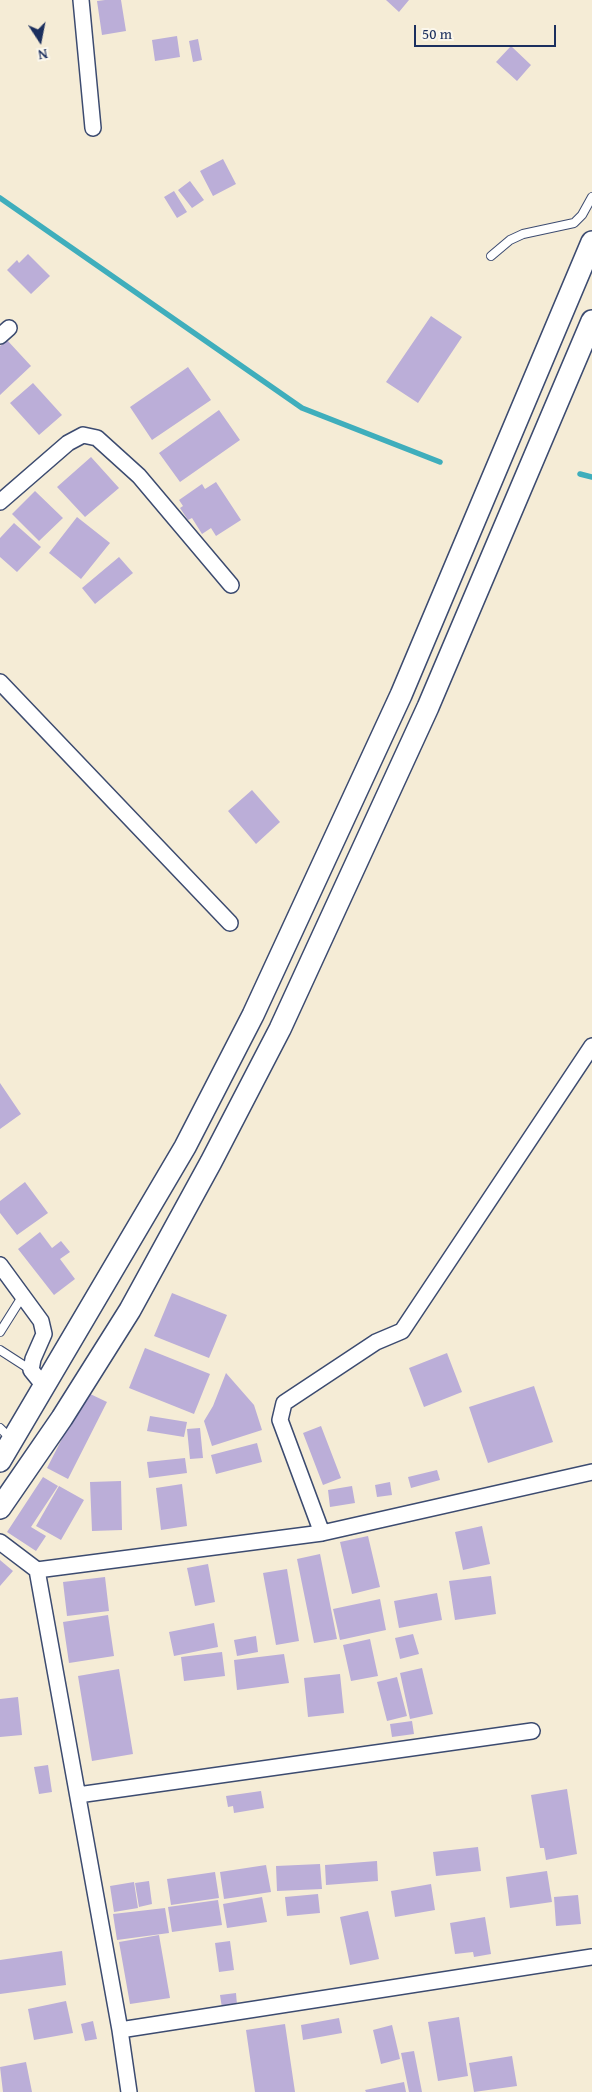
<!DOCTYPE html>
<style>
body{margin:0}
#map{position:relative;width:592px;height:2092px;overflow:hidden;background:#f5ecd6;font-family:"Gentium Book Plus",serif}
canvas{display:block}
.north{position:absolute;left:15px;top:15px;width:50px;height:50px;-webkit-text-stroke:4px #fbf7ec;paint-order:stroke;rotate:169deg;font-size:14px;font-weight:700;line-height:20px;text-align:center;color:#1b2f5e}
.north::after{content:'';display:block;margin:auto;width:18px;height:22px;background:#1b2f5e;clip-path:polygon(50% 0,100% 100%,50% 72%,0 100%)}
.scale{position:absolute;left:414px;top:25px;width:142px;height:22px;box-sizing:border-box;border:2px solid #1b2f5e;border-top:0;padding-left:6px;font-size:15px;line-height:18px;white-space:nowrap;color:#1b2f5e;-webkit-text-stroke:4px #fbf7ec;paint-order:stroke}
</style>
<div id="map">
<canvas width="592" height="2092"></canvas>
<div class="north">N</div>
<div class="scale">50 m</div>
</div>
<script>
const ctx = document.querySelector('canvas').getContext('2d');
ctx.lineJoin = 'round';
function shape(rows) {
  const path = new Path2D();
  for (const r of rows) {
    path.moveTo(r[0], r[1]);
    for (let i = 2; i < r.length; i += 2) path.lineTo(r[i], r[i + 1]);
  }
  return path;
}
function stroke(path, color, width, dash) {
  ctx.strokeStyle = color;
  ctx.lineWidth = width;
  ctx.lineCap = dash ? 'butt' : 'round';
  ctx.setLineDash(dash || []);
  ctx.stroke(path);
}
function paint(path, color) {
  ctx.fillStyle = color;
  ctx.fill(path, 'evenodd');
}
stroke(shape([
 [0,198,302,408,440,462],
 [580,474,592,477]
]), '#3faebc', 5.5);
paint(shape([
 [105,0,121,0,126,31,102,35,97,1],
 [386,0,409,0,399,12],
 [177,36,180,57,155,61,152,40],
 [198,39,202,60,193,62,189,41],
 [511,46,531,65,517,81,496,62],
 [223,159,236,184,213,196,200,171],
 [190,181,204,200,192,208,178,190],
 [174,191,187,212,177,218,164,197],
 [28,254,50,276,31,294,7,270,17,260,19,263],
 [431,316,462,337,418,403,386,382],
 [7,340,31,366,0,395,0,346],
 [188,367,211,400,152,440,130,407],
 [33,383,62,415,39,435,10,403],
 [219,410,240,440,180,482,159,453],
 [91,457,119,488,85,517,57,487],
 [216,482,241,520,216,536,211,528,202,534,192,518,188,520,180,508,183,506,179,500,202,484,205,489],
 [35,491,63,518,39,541,12,514],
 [77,517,110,543,81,579,49,553],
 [14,523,41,547,17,572,0,557,0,538],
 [119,557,133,573,95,604,82,588],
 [252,790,280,822,256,844,228,811],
 [0,1083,21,1114,0,1129],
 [25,1182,48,1213,17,1235,0,1213,0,1201],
 [40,1232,52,1248,61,1241,70,1252,60,1259,75,1279,54,1295,18,1249],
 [172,1293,227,1315,209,1358,154,1336],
 [145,1348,210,1374,194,1414,129,1388],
 [447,1353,462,1392,424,1407,409,1368],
 [226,1373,254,1405,262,1430,212,1446,204,1421,213,1406],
 [534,1386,553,1442,488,1463,469,1407],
 [86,1392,107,1402,68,1479,47,1468],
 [150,1416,187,1422,184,1437,147,1431],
 [321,1426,341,1478,323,1485,303,1433],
 [200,1428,203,1458,190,1459,187,1429],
 [257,1443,262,1462,216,1474,211,1455],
 [185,1458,187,1473,149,1478,147,1462],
 [437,1470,440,1480,411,1488,408,1477],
 [43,1477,58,1486,31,1527,46,1536,36,1551,7,1532],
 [121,1481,122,1530,92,1531,90,1482],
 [390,1482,392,1495,377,1497,375,1485],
 [182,1484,187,1526,161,1530,156,1488],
 [59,1486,84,1500,61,1540,36,1526],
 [352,1486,355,1503,330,1507,328,1490],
 [482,1526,490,1564,463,1570,455,1532],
 [368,1536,380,1587,352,1594,340,1542],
 [320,1554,337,1639,314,1643,297,1559],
 [0,1560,13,1571,0,1586],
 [208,1564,215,1602,195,1606,187,1568],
 [287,1569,299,1641,276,1645,263,1573],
 [491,1576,496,1614,455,1620,449,1581],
 [105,1577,109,1611,67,1616,63,1582],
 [437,1593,442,1620,399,1628,394,1601],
 [380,1599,386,1630,340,1640,333,1609],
 [108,1615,114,1656,69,1663,63,1622],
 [214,1623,218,1647,174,1656,169,1632],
 [413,1634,419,1654,400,1659,395,1638],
 [256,1636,258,1652,237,1656,234,1640],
 [370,1639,378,1676,351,1681,343,1645],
 [222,1652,225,1676,184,1681,181,1657],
 [284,1654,289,1683,237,1690,234,1660],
 [422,1668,433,1714,410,1719,400,1673],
 [119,1669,133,1754,92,1761,78,1676],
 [340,1674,344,1713,308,1717,304,1678],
 [397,1677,407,1716,387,1721,377,1682],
 [18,1697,22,1735,0,1737,0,1699],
 [412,1721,414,1734,392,1737,390,1724],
 [48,1765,52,1792,39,1794,34,1767],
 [567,1789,577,1854,546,1860,544,1848,540,1848,531,1795],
 [261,1791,264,1808,234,1813,233,1806,228,1807,226,1796],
 [478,1847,481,1871,436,1876,433,1852],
 [377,1861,378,1881,326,1885,325,1865],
 [320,1864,322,1889,277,1891,276,1866],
 [266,1865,271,1892,224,1899,220,1872],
 [547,1871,552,1902,510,1908,506,1877],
 [215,1872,219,1898,171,1905,167,1879],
 [149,1881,152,1904,139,1907,135,1883],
 [134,1882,138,1908,114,1912,110,1886],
 [431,1884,435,1910,395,1917,391,1891],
 [318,1894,320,1913,287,1916,285,1897],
 [578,1895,581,1924,556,1926,554,1897],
 [262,1897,267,1922,227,1928,223,1904],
 [218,1900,222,1925,172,1932,168,1907],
 [165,1908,169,1933,117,1940,113,1914],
 [368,1911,379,1959,350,1965,340,1917],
 [485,1917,491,1954,474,1957,473,1952,455,1954,450,1923],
 [159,1935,170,1998,130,2004,119,1942],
 [230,1941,234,1970,219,1972,215,1943],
 [62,1951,66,1985,0,1994,0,1960],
 [236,1993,237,2005,222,2008,220,1995],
 [66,2001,73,2033,34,2040,28,2009],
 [459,2017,468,2076,438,2081,428,2022],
 [339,2018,342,2033,303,2040,301,2025],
 [93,2021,97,2039,85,2041,81,2024],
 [285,2024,295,2092,255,2092,246,2030],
 [392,2025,400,2059,381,2064,373,2030],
 [414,2051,422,2092,409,2092,401,2053],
 [512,2056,517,2086,474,2092,469,2063],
 [26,2062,32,2092,3,2092,0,2067],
 [404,2082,406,2092,366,2092,365,2090]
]), '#bbaed8');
const lane = shape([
 [491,256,510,240,523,234,574,223,582,215,592,197],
 [0,1332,22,1297],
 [0,1350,31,1370],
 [0,1428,11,1439]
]);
const street = shape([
 [81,0,93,128],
 [0,336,9,328],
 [0,502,68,443,83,435,97,438,139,476,231,585],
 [0,682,230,923],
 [0,1265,41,1321,44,1334,33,1359,31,1370,44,1386],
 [322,1533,280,1420,284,1403,376,1342,402,1331,592,1046],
 [0,1542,37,1570,120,2030,129,2092],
 [37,1570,322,1533,592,1472],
 [78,1795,532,1731],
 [120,2030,592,1957]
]);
const secondary = shape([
 [0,1461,185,1147,253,1015,401,695,592,242],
 [0,1508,62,1418,130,1310,211,1162,280,1029,428,707,592,321]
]);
stroke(lane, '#3c4b70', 10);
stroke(street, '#3c4b70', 18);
stroke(secondary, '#3c4b70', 24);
stroke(lane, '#fff', 8);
stroke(street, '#fff', 15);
stroke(secondary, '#fff', 21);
</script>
